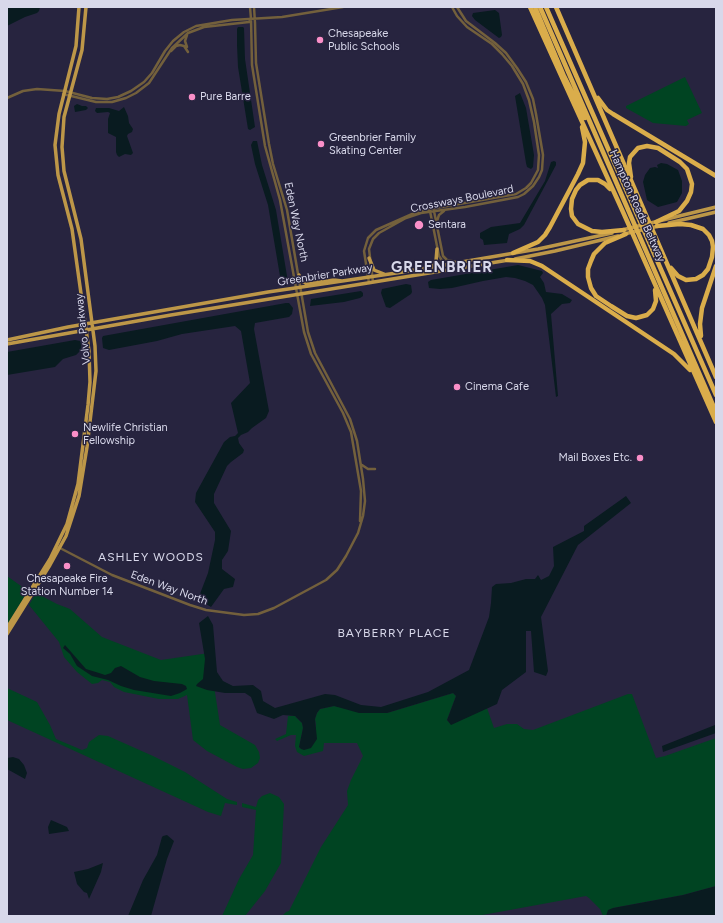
<!DOCTYPE html>
<style>
body{margin:0}
#map{position:relative;width:723px;height:923px;overflow:hidden;background:#27243f;font-family:Figtree,sans-serif}
canvas{display:block}
.frame{position:absolute;inset:0;border:8px solid #d8d8ea;pointer-events:none}
</style>
<div id="map">
<canvas width="723" height="923"></canvas>
<div class="frame"></div>
</div>
<script>
const ctx = document.querySelector('canvas').getContext('2d');
ctx.lineJoin = 'round';
function paint(path, color) {
  ctx.fillStyle = color;
  ctx.fill(path, 'evenodd');
}
function shape(rows) {
  const path = new Path2D();
  for (const r of rows) {
    path.moveTo(r[0], r[1]);
    for (let i = 2; i < r.length; i += 2) path.lineTo(r[i], r[i + 1]);
  }
  return path;
}
function stroke(path, color, width, dash) {
  ctx.strokeStyle = color;
  ctx.lineWidth = width;
  ctx.lineCap = dash ? 'butt' : 'round';
  ctx.setLineDash(dash || []);
  ctx.stroke(path);
}
function write(font, color, halo, rows, align = 'center') {
  ctx.font = font + ' Figtree,sans-serif';
  ctx.lineWidth = 3;
  ctx.setLineDash([]);
  ctx.textBaseline = 'middle';
  ctx.strokeStyle = halo;
  ctx.fillStyle = color;
  for (const [text, x, y, turn = 0] of rows) {
    ctx.save();
    ctx.translate(x, y);
    ctx.rotate((+turn || 0) * Math.PI / 180);
    ctx.textAlign = isNaN(turn) ? turn : align;
    if (halo) ctx.strokeText(text, 0, 0);
    ctx.fillText(text, 0, 0);
    ctx.restore();
  }
}
paint(shape([
 [685,77,702,113,687,120,689,124,686,126,653,123,626,108,626,106],
 [7,576,28,591,7,625],
 [36,593,57,604,70,609,102,637,161,660,209,653,220,725,255,745,259,752,260,758,258,763,251,768,243,769,237,767,207,751,193,740,187,695,178,699,159,699,124,692,114,687,110,682,102,680,98,683,92,684,77,672,64,657,59,642,29,605],
 [7,688,37,702,50,725,56,739,82,750,87,748,89,742,99,735,108,736,153,756,185,772,227,799,237,802,237,805,225,803,221,816,208,812,7,720],
 [453,693,456,696,447,720,451,724,487,708,494,728,507,724,517,724,524,729,533,730,628,694,632,694,656,758,665,756,716,738,716,886,683,895,613,908,607,913,606,916,603,916,600,909,589,898,586,896,477,916,282,916,286,912,289,911,321,847,348,805,347,791,351,780,363,756,357,743,324,743,323,751,304,756,297,752,295,746,296,735,291,735,277,741,275,739,286,734,288,716,295,716,302,723,303,728,299,747,301,749,316,726,315,719,317,713,320,709,334,706,387,713],
 [270,793,279,797,284,804,281,863,265,891,245,916,222,916,239,879,253,855,256,810,242,807,242,803,256,807,258,800,262,796]
]), '#042');
paint(shape([
 [7,7,40,7,39,11,37,13,25,17,7,26],
 [495,10,499,13,502,35,501,37,499,38,475,20,472,16,473,13],
 [238,27,243,27,244,28,245,59,255,127,250,130,248,129,238,67,237,45,237,29],
 [520,93,526,108,534,155,533,167,531,169,527,167,526,163,515,96],
 [77,104,82,106,86,106,88,108,86,110,75,112,74,106],
 [124,107,128,116,129,123,133,129,132,132,128,134,127,136,133,153,131,155,125,154,119,157,117,155,116,152,116,137,108,133,108,119,110,113,108,112,97,113,95,111,96,108,109,108,119,111],
 [253,141,257,141,262,165,276,210,288,282,286,286,283,285,281,282,268,205,255,164,251,145],
 [554,161,556,162,556,165,524,225,520,229,509,234,507,243,484,245,483,240,480,238,480,233,491,227,520,223,545,181,551,162],
 [661,163,667,164,678,170,682,181,682,193,677,202,658,207,647,200,643,182,645,175,650,168,655,167,658,168,657,165],
 [518,265,542,271,543,273,540,277,544,283,546,292,562,294,572,300,570,303,562,304,551,314,558,396,556,397,545,305,542,298,533,285,525,281,515,278,506,277,483,281,452,288,440,289,429,288,428,282,431,280],
 [406,284,411,285,412,292,411,294,390,308,386,307,381,293,382,289],
 [361,291,363,293,363,296,360,298,344,302,310,306,311,299],
 [286,303,289,303,293,308,292,314,289,317,255,323,254,329,269,411,266,418,252,428,248,432,241,435,238,438,239,443,244,450,243,453,231,462,227,466,214,494,214,503,231,531,228,551,222,560,222,569,235,579,233,587,224,589,211,607,198,599,208,573,215,540,215,532,195,502,196,493,224,442,230,437,235,436,238,433,231,403,250,383,241,331,235,326,182,334,157,341,109,350,103,348,102,338,103,336],
 [75,340,80,341,81,344,81,350,76,355,63,359,55,367,7,375,7,352],
 [626,496,631,503,578,545,541,617,548,671,546,676,534,672,531,631,526,631,526,672,502,690,497,704,451,725,447,720,456,696,453,693,387,713,359,713,334,706,320,709,317,713,315,719,317,739,311,748,304,750,301,749,299,747,303,728,302,723,295,716,283,715,274,719,257,713,251,697,245,693,225,693,207,690,196,686,197,684,203,679,205,659,199,623,208,616,213,625,217,672,223,681,233,686,253,685,261,691,263,701,275,708,325,694,335,695,361,705,381,707,428,692,469,670,489,617,491,603,492,587,496,584,511,583,526,579,535,579,538,575,541,580,549,576,554,566,553,547,584,531,584,526],
 [65,645,86,669,99,673,105,675,111,673,115,668,121,666,140,677,154,681,182,684,186,686,187,689,180,693,171,696,134,690,121,686,108,680,92,676,77,666,70,654,63,648],
 [715,725,716,726,716,733,663,752,662,746],
 [13,757,19,759,24,765,27,773,25,779,7,769,7,758],
 [51,820,67,827,69,831,49,834,48,827],
 [167,835,174,841,167,859,151,916,128,916,143,880,157,855,162,837,163,836],
 [103,863,101,872,89,899,87,893,84,892,77,884,74,872,88,869],
 [716,886,716,916,606,916,608,910,613,908,683,895]
]), '#091b20');
stroke(shape([
 [250,7,251,19,252,65,265,146,280,200,304,332,311,354,343,413,351,432,361,491,360,521],
 [187,35,185,41,187,47],
 [171,51,176,46,180,45,184,46,188,52],
 [63,94,96,102,112,102,126,98,136,93,149,83,172,48,188,33,204,27,249,22,251,20],
 [7,98,23,91,37,89,65,91,92,98,107,99,118,97,131,91,144,82,152,73,165,51,173,41,184,32,196,26,232,20,282,17,343,7],
 [430,211,439,256,445,265,455,268],
 [434,211,443,256,447,260,456,262],
 [437,221,439,215,444,211],
 [373,282,369,249,373,239,379,233,406,218,421,213,465,207,518,197,524,194,533,186,539,177,542,170,543,155,536,114,533,99,526,82,517,68,506,53,495,43,466,21,457,7],
 [369,283,364,251,368,238,376,230,419,211,516,194,526,188,531,183,538,170,539,155,534,122,529,100,523,84,512,66,502,54,492,44,467,27,457,16,452,7],
 [362,465,368,469,375,469],
 [58,547,112,575,190,605,206,610,244,615,258,614,274,608,326,580,337,570,346,556,358,533,363,516,365,501,363,479,357,441,350,419,315,353,308,332,287,210,273,164,269,144,256,63,255,23,254,7]
]), '#73603c', 2.5);
stroke(shape([
 [669,223,716,212],
 [622,230,716,207],
 [624,234,659,226],
 [369,258,374,270,384,274],
 [515,259,555,251,618,236],
 [430,267,436,261,437,249],
 [299,275,302,281,307,284,334,280,342,281],
 [7,340,68,327,268,292,403,272,538,249,612,233],
 [7,344,171,315,509,260],
 [7,628,50,559,67,524,78,484,88,405,90,382,89,351,72,229,58,175,55,145,59,114,76,46,79,7],
 [7,634,50,565,66,536,79,496,87,447,96,371,95,346,81,239,64,171,62,147,64,117,82,50,86,7]
]), '#bd9748', 3.5);
stroke(shape([
 [530,7,623,212,716,422],
 [535,7,564,76,585,118],
 [540,7,716,412],
 [546,7,716,395],
 [556,7,716,377],
 [598,98,607,110,613,114,716,176],
 [631,177,629,163,630,157,638,148,647,146,658,148,680,162,687,169,692,184,691,192,687,201,679,211,656,222],
 [610,189,605,184,598,180,588,180,580,185,576,190,572,199,571,209,572,216,578,224,592,231,602,232,624,230],
 [657,226,680,224,691,225,703,229,709,235,712,241,713,247,712,257,708,269,703,275,696,279,686,280,678,276,671,268],
 [626,234,605,243,594,254,591,261,588,269,588,277,591,288,596,296,611,306,627,316,636,318,647,315,653,309,656,301,655,290],
 [513,253,538,242,545,235,550,227,578,174,583,163,585,142,582,127],
 [507,260,530,261,542,266,674,354,690,370],
 [701,336,700,324,702,308,716,266]
]), '#daad4b', 4.5);
for (const [x, y, r, color] of [
 [320,40,4,"#fa8fc8"],
 [192,97,4,"#fa8fc8"],
 [321,144,4,"#fa8fc8"],
 [419,225,5,"#fa8fc8"],
 [457,387,4,"#fa8fc8"],
 [75,434,4,"#fa8fc8"],
 [640,458,4,"#fa8fc8"],
 [67,566,4,"#fa8fc8"]
]) {
  const dot = new Path2D();
  dot.arc(x, y, r, 0, 2 * Math.PI);
  ctx.fillStyle = color;
  ctx.fill(dot);
  stroke(dot, '#27243f', 1.5);
}
write('11px', '#d8d8ea', '#27243f', [
 ["Chesapeake",328,34],
 ["Public Schools",328,47],
 ["Pure Barre",200,97],
 ["Greenbrier Family",329,138],
 ["Skating Center",329,151],
 ["Sentara",428,225],
 ["Cinema Cafe",465,387],
 ["Newlife Christian",83,428],
 ["Fellowship",83,441],
 ["Mail Boxes Etc.",632,458,"right"],
 ["Chesapeake Fire",67,579,"center"],
 ["Station Number 14",67,592,"center"]
], 'left');
write('11px', '#d8d8ea', '#27243f', [
 ["Crossways Boulevard",462,199,-11],
 ["Hampton Roads Beltway",637,206,66],
 ["Eden Way North",296,222,78],
 ["Greenbrier Parkway",325,275,-9],
 ["Volvo Parkway",83,329,-96],
 ["Eden Way North",169,588,20]
]);
ctx.letterSpacing = '1px';
write('12px', '#d8d8ea', '#27243f', [
 ["ASHLEY WOODS",151,557],
 ["BAYBERRY PLACE",394,633]
]);
ctx.letterSpacing = '0px';
ctx.letterSpacing = '1px';
write('bold 15px', '#d8d8ea', '#27243f', [
 ["GREENBRIER",442,268]
]);
ctx.letterSpacing = '0px';
</script>
